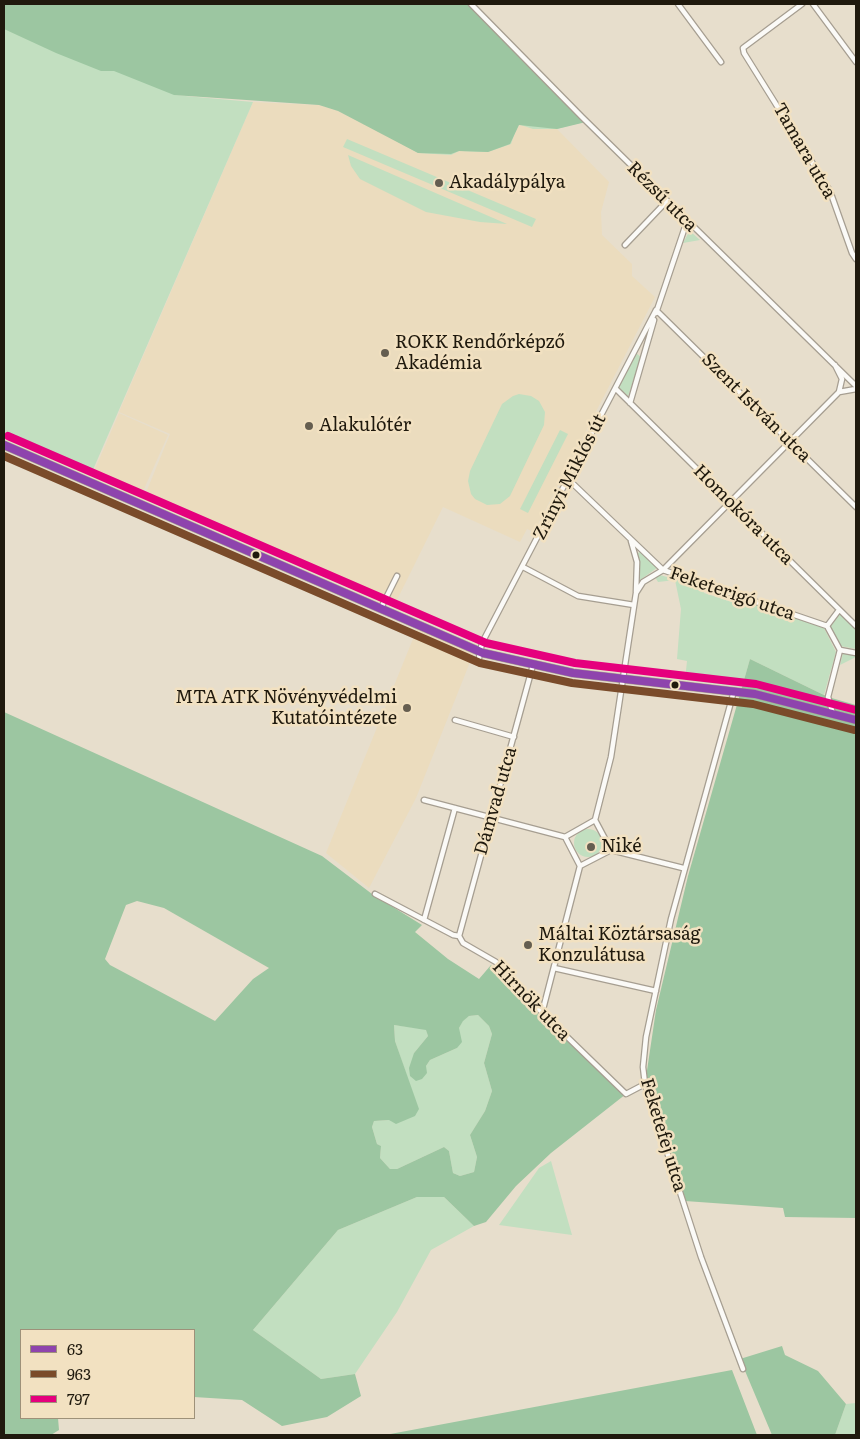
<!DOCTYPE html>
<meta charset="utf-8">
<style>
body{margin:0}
#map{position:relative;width:860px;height:1439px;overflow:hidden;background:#e7decc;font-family:Literata,serif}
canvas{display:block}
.frame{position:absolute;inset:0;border:5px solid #1f190d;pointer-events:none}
.legend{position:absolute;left:20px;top:1329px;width:175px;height:90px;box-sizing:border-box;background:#f2e1c1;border:1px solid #9e9179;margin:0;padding:6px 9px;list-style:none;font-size:15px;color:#1f190d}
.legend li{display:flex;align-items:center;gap:10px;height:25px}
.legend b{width:25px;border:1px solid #9e9179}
</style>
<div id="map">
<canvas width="860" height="1439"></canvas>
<div class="frame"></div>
<ul class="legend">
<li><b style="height:6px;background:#8e44ad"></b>63</li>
<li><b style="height:6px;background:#7a4b2a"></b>963</li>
<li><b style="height:6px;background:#e5007d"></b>797</li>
</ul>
</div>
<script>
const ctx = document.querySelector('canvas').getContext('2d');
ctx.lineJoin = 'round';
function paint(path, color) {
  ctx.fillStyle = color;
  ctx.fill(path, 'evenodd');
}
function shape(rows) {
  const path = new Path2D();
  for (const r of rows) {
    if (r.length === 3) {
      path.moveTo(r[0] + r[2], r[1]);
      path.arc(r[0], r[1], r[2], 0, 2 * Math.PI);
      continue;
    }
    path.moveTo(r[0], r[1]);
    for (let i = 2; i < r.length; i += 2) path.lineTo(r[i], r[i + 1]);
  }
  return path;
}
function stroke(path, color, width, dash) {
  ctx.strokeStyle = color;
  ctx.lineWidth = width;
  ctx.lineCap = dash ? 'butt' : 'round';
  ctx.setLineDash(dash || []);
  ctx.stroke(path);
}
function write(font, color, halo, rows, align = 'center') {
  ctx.font = font + ' Literata,serif';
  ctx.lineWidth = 5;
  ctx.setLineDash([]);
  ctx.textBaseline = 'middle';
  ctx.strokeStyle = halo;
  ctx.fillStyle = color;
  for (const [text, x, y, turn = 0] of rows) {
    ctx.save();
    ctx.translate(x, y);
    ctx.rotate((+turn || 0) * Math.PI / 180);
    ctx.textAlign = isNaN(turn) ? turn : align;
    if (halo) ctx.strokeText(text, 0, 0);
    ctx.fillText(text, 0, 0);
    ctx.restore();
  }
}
paint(shape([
 [253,102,319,105,338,111,413,149,472,151,510,144,519,125,557,129,609,182,601,212,602,235,632,264,632,276,655,297,534,532,527,529,520,542,443,507,395,604,145,495,170,434,119,412],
 [119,413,168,435,140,498,92,476],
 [417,629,474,652,416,798,369,888,326,853]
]), '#ebdcbe');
paint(shape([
 [4,4,580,123,557,129,533,129,518,124,511,144,488,152,459,151,451,155,418,153,337,108,315,102,174,95,253,102,92,472,4,435],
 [347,139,536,219,532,227,343,147],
 [348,155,507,224,480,222,426,212,360,179,351,166],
 [689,232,691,232,700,240,683,243],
 [636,353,641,357,628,396,618,387],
 [519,394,531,396,539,401,545,412,544,425,510,496,500,504,487,505,475,499,471,494,468,481,470,471,502,404,513,396],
 [560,430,568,434,528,513,520,509],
 [640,552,657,568,640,580,638,553],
 [660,575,705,588,704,593,735,603,737,598,824,628,836,652,824,695,750,659,742,687,685,680,687,661,677,659,681,609,675,580,658,582,655,577],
 [840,614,856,630,856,649,840,646,830,627],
 [843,653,856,655,856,657,840,665],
 [588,843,14],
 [478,1015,489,1026,492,1034,484,1063,492,1091,485,1111,470,1135,477,1157,474,1172,460,1176,453,1173,449,1151,444,1147,397,1169,390,1169,380,1158,381,1146,377,1144,372,1127,374,1121,389,1120,418,1109,395,1041,394,1025,426,1029,428,1036,414,1053,426,1066,430,1060,457,1048,459,1028,463,1020,469,1016],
 [551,1161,572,1235,499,1225,539,1168],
 [417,1197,444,1197,474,1226,431,1250,397,1312,355,1374,321,1379,253,1330,338,1230],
 [856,1403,856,1435,835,1435,846,1404]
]), '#c2dfc0');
paint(shape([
 [4,4,471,4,586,122,557,129,519,125,510,144,488,152,459,151,451,154,418,153,338,111,319,105,174,95,114,71,101,71,56,53,4,29],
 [750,659,828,697,856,705,856,1218,785,1217,783,1208,685,1201,645,1084,656,1010,688,876],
 [4,712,322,856,372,894,422,925,415,932,448,959,479,979,491,965,513,992,542,1013,626,1094,551,1153,516,1186,486,1222,474,1226,444,1197,417,1197,338,1230,253,1330,321,1379,355,1374,361,1396,327,1417,282,1426,242,1400,194,1397,194,1330,21,1330,21,1418,58,1418,59,1430,51,1435,4,1435],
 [137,901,164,908,269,968,253,979,215,1021,110,965,105,959,126,905],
 [478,1015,489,1026,492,1034,484,1063,492,1091,485,1111,470,1135,477,1157,474,1172,460,1176,453,1173,449,1151,444,1147,397,1169,390,1169,380,1158,381,1146,377,1144,372,1127,374,1121,389,1120,396,1124,415,1116,419,1109,395,1041,394,1025,426,1030,428,1036,414,1053,409,1068,410,1076,416,1081,422,1079,427,1073,426,1066,430,1060,457,1048,462,1042,459,1028,463,1021,469,1016],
 [782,1346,785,1355,818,1371,846,1404,835,1435,772,1435,740,1359],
 [732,1370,757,1435,385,1435]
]), '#9cc6a1');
const street = shape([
 [471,4,582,117,856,386],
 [678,4,721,62],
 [802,4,743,48,744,53,830,191,852,253,856,259],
 [813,4,856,62],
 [625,245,666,202],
 [656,310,856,507],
 [656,313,687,221],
 [616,389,856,626],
 [839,392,856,389],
 [630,403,654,320],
 [569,480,663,570,827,626,840,650,856,653],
 [631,541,637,562,636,592],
 [523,567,578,596,634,605],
 [381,608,397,576],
 [827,626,839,610],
 [479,658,482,643,656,310],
 [734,691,671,919,646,1037,643,1067,645,1084,701,1257,743,1369],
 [833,714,828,697,840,650],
 [455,720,514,737],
 [424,800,565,837],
 [595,820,611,757,636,593,643,582,663,570,839,392,842,379,835,365],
 [565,837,595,820],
 [565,837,580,866],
 [611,850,683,868],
 [580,866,611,850,595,820],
 [375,894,453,935,459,936,463,943,496,962,526,997,626,1094,645,1084],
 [424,920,455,808],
 [459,936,533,665],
 [554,968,656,991],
 [542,1013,580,866]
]);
const secondary = shape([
 [4,445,483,653,573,673,755,694,856,720]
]);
stroke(street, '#a69e91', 7);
stroke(secondary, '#a69e91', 9);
stroke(street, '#fbfaf7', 4.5);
stroke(secondary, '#fbfaf7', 6);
stroke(shape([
 [4,445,483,653,573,673,755,694,856,720]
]), '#8e44ad', 8);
stroke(shape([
 [4,456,480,663,572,683,753,704,854,730]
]), '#7a4b2a', 8);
stroke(shape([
 [8,436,486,643,575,663,756,684,856,710]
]), '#e5007d', 8);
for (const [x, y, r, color] of [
 [439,183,5,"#655e50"],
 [385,353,5,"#655e50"],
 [309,426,5,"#655e50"],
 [256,555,4.5,"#1f190d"],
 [675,685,4.5,"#1f190d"],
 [407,708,5,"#655e50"],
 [591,847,5,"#655e50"],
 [528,945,5,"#655e50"]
]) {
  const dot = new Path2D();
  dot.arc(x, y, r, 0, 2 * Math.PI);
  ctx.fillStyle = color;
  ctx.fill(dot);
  stroke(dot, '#f2e1c1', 2);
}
write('18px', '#1f190d', '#f2e1c1', [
 ["Tamara utca",804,151,60],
 ["Rézsű utca",662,197,45],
 ["Szent István utca",756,408,45],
 ["Zrínyi Miklós út",570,477,-63],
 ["Homokóra utca",743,515,45],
 ["Feketerigó utca",732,594,19],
 ["Dámvad utca",496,801,-74],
 ["Hírnök utca",531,1001,46],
 ["Feketefej utca",663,1135,73]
]);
write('18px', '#1f190d', '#f2e1c1', [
 ["Akadálypálya",449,183],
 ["ROKK Rendőrképző",395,343],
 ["Akadémia",395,364],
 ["Alakulótér",319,426],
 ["MTA ATK Növényvédelmi",397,698,"right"],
 ["Kutatóintézete",397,719,"right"],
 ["Niké",601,847],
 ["Máltai Köztársaság",538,935],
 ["Konzulátusa",538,956]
], 'left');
</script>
